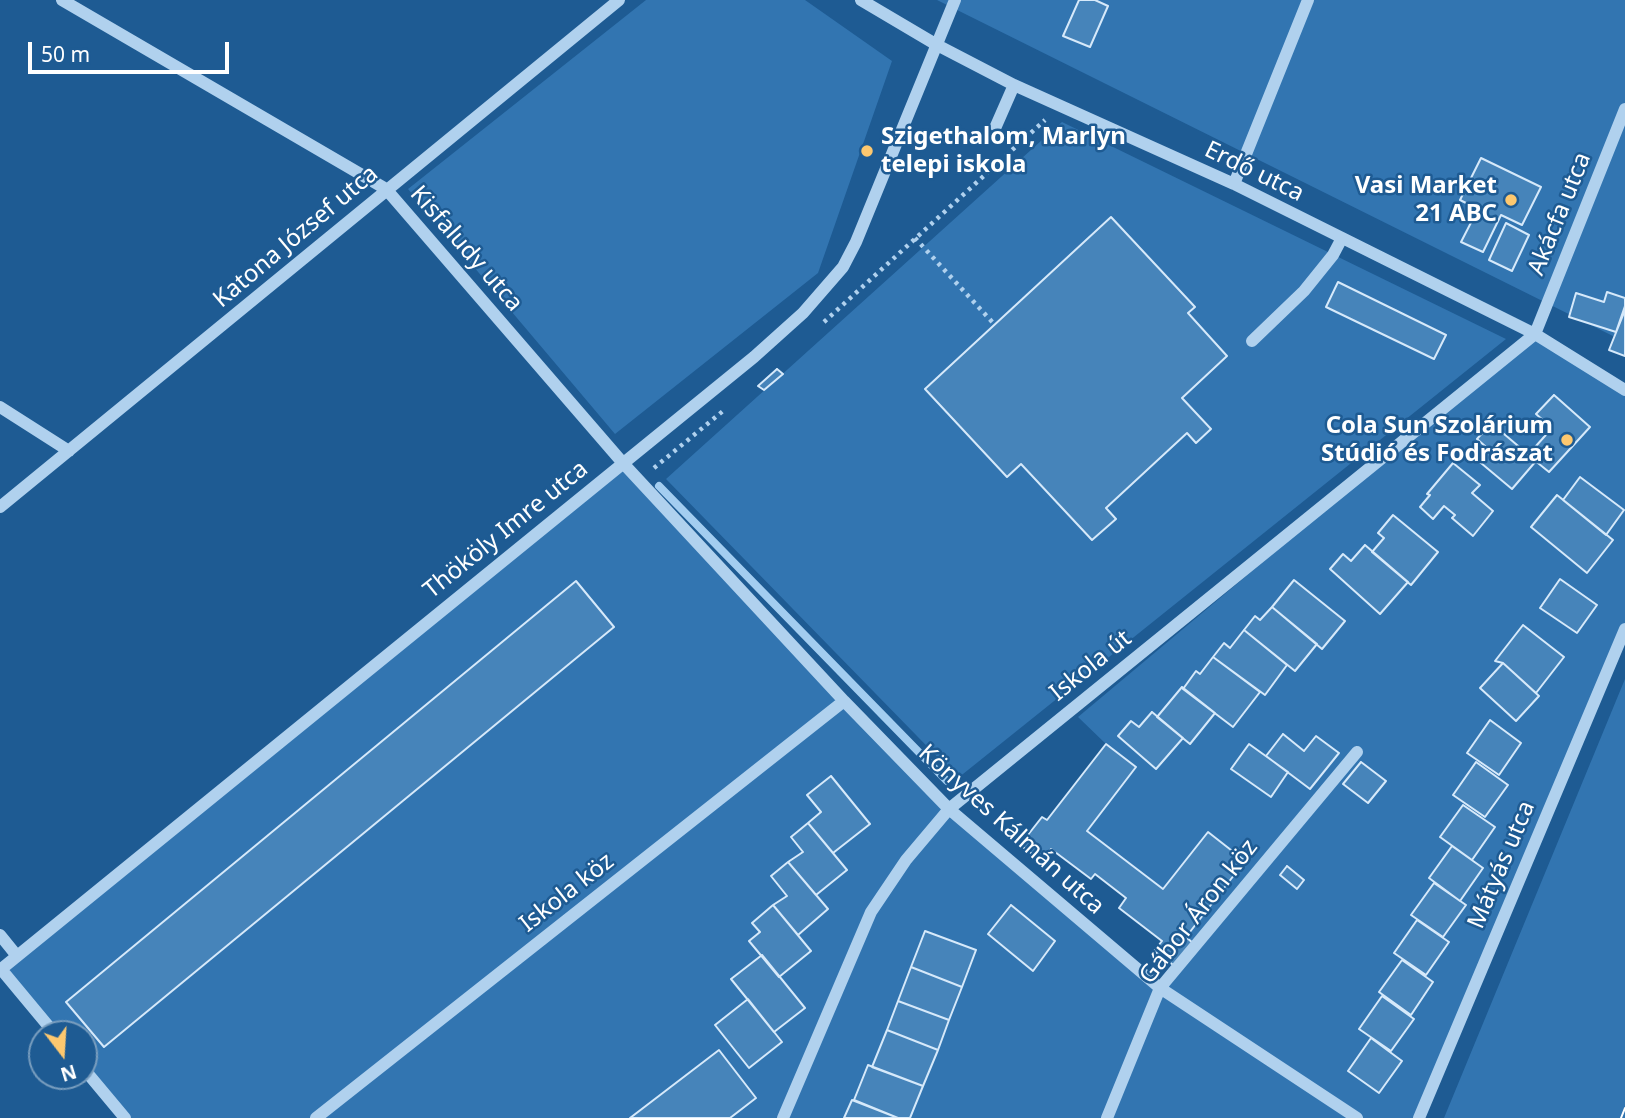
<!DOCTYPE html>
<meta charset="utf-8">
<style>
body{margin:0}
#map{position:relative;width:1625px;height:1118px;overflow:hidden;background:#1e5b93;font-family:"Noto Sans",sans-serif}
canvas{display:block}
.north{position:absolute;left:28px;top:1020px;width:70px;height:70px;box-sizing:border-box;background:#1e5b93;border:2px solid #789dbe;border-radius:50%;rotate:163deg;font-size:19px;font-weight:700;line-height:28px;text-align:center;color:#fff}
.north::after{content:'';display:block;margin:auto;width:24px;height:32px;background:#fdc86f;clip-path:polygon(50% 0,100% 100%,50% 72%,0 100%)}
.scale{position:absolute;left:28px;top:42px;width:201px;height:32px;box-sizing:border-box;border:4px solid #fff;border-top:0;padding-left:9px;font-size:21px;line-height:24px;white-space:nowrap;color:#fff;-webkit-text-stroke:5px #1e5b93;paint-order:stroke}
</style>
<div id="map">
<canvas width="1625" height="1118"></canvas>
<div class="north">N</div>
<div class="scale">50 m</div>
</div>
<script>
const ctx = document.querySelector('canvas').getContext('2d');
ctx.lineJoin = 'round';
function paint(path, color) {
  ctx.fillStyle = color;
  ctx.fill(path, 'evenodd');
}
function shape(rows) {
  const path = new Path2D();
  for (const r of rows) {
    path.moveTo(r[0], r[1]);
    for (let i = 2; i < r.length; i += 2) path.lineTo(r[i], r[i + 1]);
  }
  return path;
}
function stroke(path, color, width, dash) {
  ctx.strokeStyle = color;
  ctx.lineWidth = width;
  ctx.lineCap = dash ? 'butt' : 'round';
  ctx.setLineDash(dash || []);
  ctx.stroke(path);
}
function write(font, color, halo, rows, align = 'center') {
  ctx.font = font + ' "Noto Sans",sans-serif';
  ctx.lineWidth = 5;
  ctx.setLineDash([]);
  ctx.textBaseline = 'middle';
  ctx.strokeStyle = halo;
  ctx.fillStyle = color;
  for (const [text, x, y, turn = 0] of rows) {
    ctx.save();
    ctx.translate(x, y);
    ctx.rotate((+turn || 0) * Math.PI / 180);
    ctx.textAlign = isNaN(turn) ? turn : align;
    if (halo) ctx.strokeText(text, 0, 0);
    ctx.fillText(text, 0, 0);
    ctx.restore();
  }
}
paint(shape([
 [646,0,805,0,892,61,818,273,615,434,408,189],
 [937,0,1625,0,1625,342],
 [1062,122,1506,339,958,778,666,479],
 [1535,334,1625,394,1625,636,1419,1118,125,1118,84,1069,84,1034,55,1034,1,969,622,462,949,809,1160,988,1194,943,1186,937,1245,861,1208,832,1163,889,1087,831,1136,767,1106,744,1078,717],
 [1625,679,1625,1118,1444,1118]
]), '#3275b1');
stroke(shape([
 [659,486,947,781]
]), '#a3cdf0', 8);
const building = shape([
 [1079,0,1095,0,1108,6,1090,47,1063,36,1079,0],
 [1481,158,1541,187,1522,225,1501,215,1483,252,1461,242,1478,209,1460,200,1481,158],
 [1111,217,1195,307,1188,313,1227,356,1182,398,1211,429,1196,443,1187,433,1106,508,1116,519,1092,540,1021,464,1007,477,925,389,1111,217],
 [1506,223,1529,235,1512,271,1489,260,1506,223],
 [1338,282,1446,335,1434,359,1326,307,1338,282],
 [1607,292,1625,298,1625,306,1616,332,1569,317,1576,293,1604,302,1607,292],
 [1625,310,1625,356,1609,350,1625,310],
 [777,369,783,374,764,390,758,386,777,369],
 [1554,395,1590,427,1549,472,1528,455,1552,428,1536,414,1554,395],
 [1491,423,1536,461,1512,489,1475,458,1485,446,1477,439,1491,423],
 [1453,463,1480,485,1472,493,1493,511,1473,536,1452,518,1455,515,1444,506,1433,519,1420,507,1430,495,1427,494,1453,463],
 [1580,477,1624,510,1606,535,1563,500,1580,477],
 [1557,495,1613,540,1587,573,1531,527,1557,495],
 [1393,515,1438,552,1411,585,1372,552,1384,538,1378,533,1393,515],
 [1365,545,1408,582,1380,614,1330,569,1343,554,1351,561,1365,545],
 [1560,579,1597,605,1577,633,1540,608,1560,579],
 [1294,580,1345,621,1322,649,1272,607,1294,580],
 [576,581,614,627,104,1047,66,1002,576,581],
 [1272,607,1317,644,1295,671,1244,630,1255,616,1260,620,1272,607],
 [1523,625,1564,657,1536,693,1503,663,1495,661,1523,625],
 [1244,630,1287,665,1265,695,1213,657,1224,643,1230,648,1244,630],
 [1213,657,1260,692,1233,727,1183,689,1196,671,1200,674,1213,657],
 [1503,663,1539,696,1516,721,1480,688,1503,663],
 [1182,687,1215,713,1190,744,1157,717,1182,687],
 [1152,712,1183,738,1156,769,1118,736,1131,721,1139,727,1152,712],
 [1490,720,1521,743,1499,775,1467,753,1490,720],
 [1283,734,1304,751,1316,736,1339,753,1310,789,1266,756,1283,734],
 [1106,744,1136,767,1087,831,1163,889,1208,832,1245,861,1186,937,1194,944,1176,967,1154,951,1162,941,1119,908,1126,898,1095,874,1091,879,1051,849,1042,861,1020,845,1042,817,1047,820,1106,744],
 [1249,744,1288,772,1271,797,1231,769,1249,744],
 [1361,762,1386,781,1368,803,1343,784,1361,762],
 [1476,762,1508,785,1485,817,1453,795,1476,762],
 [831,776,870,824,833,853,808,823,821,812,807,795,831,776],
 [1463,805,1495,827,1472,860,1440,837,1463,805],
 [808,823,847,870,816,895,788,862,803,852,791,837,808,823],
 [1452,846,1483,868,1460,901,1429,878,1452,846],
 [788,862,828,909,798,935,773,905,787,896,771,876,788,862],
 [1287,866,1304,880,1297,889,1280,875,1287,866],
 [1434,883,1466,905,1443,937,1411,915,1434,883],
 [773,905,811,951,779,977,749,941,760,932,752,923,773,905],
 [1011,905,1055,941,1033,971,988,934,1011,905],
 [1417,920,1449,942,1426,975,1394,953,1417,920],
 [925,931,976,950,962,987,911,967,925,931],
 [762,955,805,1008,774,1032,731,979,762,955],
 [1402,960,1433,982,1411,1015,1379,992,1402,960],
 [911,967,962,987,949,1020,898,1001,911,967],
 [1382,996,1414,1019,1391,1051,1359,1029,1382,996],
 [748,999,782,1042,749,1068,715,1025,748,999],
 [898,1001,949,1020,938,1050,887,1030,898,1001],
 [887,1030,938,1050,923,1086,872,1067,887,1030],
 [1371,1038,1402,1061,1379,1093,1348,1071,1371,1038],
 [719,1050,756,1098,730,1118,630,1118,719,1050],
 [868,1065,923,1086,910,1118,898,1118,854,1100,868,1065],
 [852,1100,898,1118,844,1118,852,1100]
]);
paint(building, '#4684ba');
stroke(building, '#d6e9fa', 2);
stroke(shape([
 [915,238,995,325],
 [824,322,1045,120],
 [654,468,723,411]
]), '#b0d1ee', 4.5, [3.5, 5]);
stroke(shape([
 [62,0,386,189,622,462,844,701,949,809,1160,988,1357,1118],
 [861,0,937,45,1014,85,1234,184,1535,334,1625,390],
 [996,126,1014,85],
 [1234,184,1308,0],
 [1252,341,1304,291,1333,255,1342,238],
 [0,407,69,451],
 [0,507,619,0],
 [0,935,17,956],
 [1,969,55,1034],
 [0,970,754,357,803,313,843,267,856,242,955,0],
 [84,1069,125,1118],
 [316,1118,844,701],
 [783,1118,871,912,906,860,949,809,1535,334,1625,109],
 [1107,1118,1160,988,1357,752],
 [1419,1118,1625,629]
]), '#b0d1ee', 12);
stroke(shape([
 [1621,1118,1625,1108]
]), '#fff', 2);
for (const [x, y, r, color] of [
 [867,151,7,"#fdc86f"],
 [1511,200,7,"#fdc86f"],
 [1567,440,7,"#fdc86f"]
]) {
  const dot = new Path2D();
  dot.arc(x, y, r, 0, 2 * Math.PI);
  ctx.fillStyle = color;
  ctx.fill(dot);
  stroke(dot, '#1e5b93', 2.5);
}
write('bold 24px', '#fff', '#1e5b93', [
 ["Szigethalom, Marlyn",881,137,"left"],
 ["telepi iskola",881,165,"left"],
 ["Vasi Market",1497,186],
 ["21 ABC",1497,214],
 ["Cola Sun Szolárium",1553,426],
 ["Stúdió és Fodrászat",1553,454]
], 'right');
write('24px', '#fff', '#1e5b93', [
 ["Erdő utca",1254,172,26],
 ["Akácfa utca",1560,214,-68],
 ["Katona József utca",296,237,-40],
 ["Kisfaludy utca",466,249,49],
 ["Thököly Imre utca",506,530,-39],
 ["Iskola út",1091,666,-39],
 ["Könyves Kálmán utca",1011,830,42],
 ["Mátyás utca",1502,865,-67],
 ["Iskola köz",567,893,-38],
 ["Gábor Áron köz",1199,912,-52]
]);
</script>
